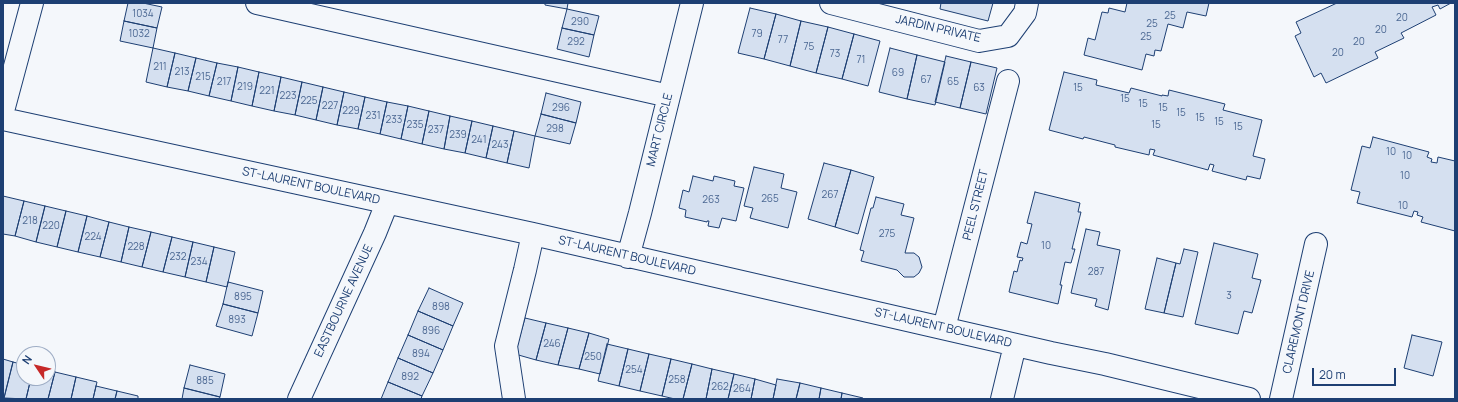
<!DOCTYPE html>
<style>
body{margin:0}
#map{position:relative;width:1458px;height:402px;overflow:hidden;background:#f4f7fb;font-family:Manrope,sans-serif}
canvas{display:block}
.frame{position:absolute;inset:0;border:4px solid #1d3f73;pointer-events:none}
.north{position:absolute;left:16px;top:346px;width:40px;height:40px;box-sizing:border-box;background:#f4f7fb;border:1px solid #9eadc5;border-radius:50%;rotate:305deg;font-size:11px;font-weight:700;line-height:16px;text-align:center;color:#1d3f73}
.north::after{content:'';display:block;margin:auto;width:14px;height:18px;background:#c62828;clip-path:polygon(50% 0,100% 100%,50% 72%,0 100%)}
.scale{position:absolute;left:1312px;top:368px;width:84px;height:18px;box-sizing:border-box;border:2px solid #1d3f73;border-top:0;padding-left:5px;font-size:12px;line-height:14px;white-space:nowrap;color:#1d3f73;-webkit-text-stroke:3px #f4f7fb;paint-order:stroke}
</style>
<div id="map">
<canvas width="1458" height="402"></canvas>
<div class="frame"></div>
<div class="north">N</div>
<div class="scale">20 m</div>
</div>
<script>
const ctx = document.querySelector('canvas').getContext('2d');
ctx.lineJoin = 'round';
function paint(path, color) {
  ctx.fillStyle = color;
  ctx.fill(path, 'evenodd');
}
function shape(rows) {
  const path = new Path2D();
  for (const r of rows) {
    path.moveTo(r[0], r[1]);
    for (let i = 2; i < r.length; i += 2) path.lineTo(r[i], r[i + 1]);
  }
  return path;
}
function stroke(path, color, width, dash) {
  ctx.strokeStyle = color;
  ctx.lineWidth = width;
  ctx.lineCap = dash ? 'butt' : 'round';
  ctx.setLineDash(dash || []);
  ctx.stroke(path);
}
function write(font, color, halo, rows, align = 'center') {
  ctx.font = font + ' Manrope,sans-serif';
  ctx.lineWidth = 3;
  ctx.setLineDash([]);
  ctx.textBaseline = 'middle';
  ctx.strokeStyle = halo;
  ctx.fillStyle = color;
  for (const [text, x, y, turn = 0] of rows) {
    ctx.save();
    ctx.translate(x, y);
    ctx.rotate((+turn || 0) * Math.PI / 180);
    ctx.textAlign = isNaN(turn) ? turn : align;
    if (halo) ctx.strokeText(text, 0, 0);
    ctx.fillText(text, 0, 0);
    ctx.restore();
  }
}
const building = shape([
 [128,3,143,3,162,7,157,28,124,21,128,3],
 [545,3,568,3,567,9,545,5,545,3],
 [941,3,993,3,988,21,940,9,941,3],
 [1127,3,1209,3,1206,16,1187,12,1183,28,1168,24,1161,51,1155,50,1154,56,1146,54,1142,70,1084,55,1088,38,1095,40,1102,12,1108,13,1109,8,1125,12,1127,3],
 [1337,3,1451,3,1440,9,1438,5,1432,7,1436,15,1401,33,1404,38,1375,52,1378,58,1326,83,1321,73,1314,77,1295,36,1301,33,1296,22,1337,3],
 [750,8,776,14,764,59,738,53,750,8],
 [567,9,599,16,594,35,562,28,567,9],
 [776,14,801,21,790,66,764,59,776,14],
 [124,21,157,28,153,48,120,41,124,21],
 [801,21,828,27,816,73,790,66,801,21],
 [828,27,854,34,842,79,816,73,828,27],
 [562,28,594,35,589,57,557,49,562,28],
 [854,34,880,41,868,86,842,79,854,34],
 [153,48,175,53,167,87,146,82,153,48],
 [890,48,917,55,907,99,879,92,890,48],
 [175,53,196,58,188,91,167,87,175,53],
 [917,55,945,62,935,105,907,99,917,55],
 [946,56,971,62,960,108,935,102,946,56],
 [196,58,217,63,209,96,188,91,196,58],
 [971,62,997,68,986,114,960,108,971,62],
 [217,63,238,67,231,101,209,96,217,63],
 [238,67,259,72,252,106,231,101,238,67],
 [259,72,281,77,274,111,252,106,259,72],
 [1064,72,1097,80,1096,85,1129,93,1131,88,1162,96,1162,95,1168,96,1169,90,1225,104,1223,110,1262,120,1253,156,1265,159,1260,179,1247,176,1246,180,1212,171,1214,165,1210,164,1208,170,1153,155,1155,150,1150,149,1149,155,1115,147,1115,145,1084,137,1083,139,1049,130,1064,72],
 [281,77,302,82,295,115,274,111,281,77],
 [302,82,323,87,316,120,295,115,302,82],
 [323,87,344,92,337,125,316,120,323,87],
 [344,92,365,97,358,129,337,125,344,92],
 [546,93,581,102,576,123,541,114,546,93],
 [365,97,387,102,380,134,358,129,365,97],
 [387,102,408,106,401,139,380,134,387,102],
 [408,106,429,111,422,144,401,139,408,106],
 [429,111,450,116,444,149,422,144,429,111],
 [541,114,576,123,570,144,535,136,541,114],
 [450,116,472,121,465,153,444,149,450,116],
 [472,121,493,126,486,158,465,153,472,121],
 [493,126,514,131,507,163,486,158,493,126],
 [514,131,535,136,529,168,507,163,514,131],
 [1373,137,1429,152,1427,157,1432,159,1431,162,1437,163,1438,157,1455,161,1455,231,1421,222,1423,217,1417,215,1418,212,1414,211,1412,217,1357,203,1360,192,1351,190,1362,146,1370,148,1373,137],
 [824,163,851,170,835,227,808,219,824,163],
 [754,167,784,174,781,188,797,192,788,228,750,218,753,208,744,206,754,167],
 [851,170,874,177,858,234,835,227,851,170],
 [693,176,713,181,714,176,735,181,734,186,744,188,736,221,722,218,719,228,708,226,709,221,707,221,707,222,685,217,686,210,679,208,683,190,689,192,693,176],
 [1035,192,1080,203,1078,212,1081,212,1072,249,1075,249,1071,263,1065,262,1060,285,1062,285,1058,304,1009,292,1014,271,1017,272,1020,260,1022,261,1023,258,1017,257,1021,242,1027,244,1032,224,1027,223,1035,192],
 [3,196,24,201,15,236,3,234,3,196],
 [876,197,904,204,901,215,914,218,905,253,914,253,919,257,922,267,919,273,914,277,904,277,897,270,861,261,864,251,860,250,871,208,873,208,876,197],
 [24,201,45,206,36,242,15,236,24,201],
 [45,206,66,211,57,247,36,242,45,206],
 [66,211,87,216,78,252,57,247,66,211],
 [87,216,109,222,100,257,78,252,87,216],
 [109,222,129,227,121,262,100,257,109,222],
 [129,227,151,232,142,267,121,262,129,227],
 [1086,229,1100,232,1097,245,1120,250,1108,310,1095,306,1097,299,1071,293,1086,229],
 [151,232,172,237,163,272,142,267,151,232],
 [172,237,193,242,185,277,163,272,172,237],
 [193,242,214,247,206,282,185,277,193,242],
 [1214,243,1258,254,1252,278,1261,280,1252,313,1244,311,1238,334,1195,324,1214,243],
 [214,247,235,252,227,287,206,282,214,247],
 [1184,249,1198,252,1183,317,1164,313,1176,263,1180,264,1184,249],
 [1157,258,1176,263,1164,313,1145,309,1157,258],
 [228,282,263,291,258,313,223,304,228,282],
 [429,288,463,303,453,326,418,311,429,288],
 [223,304,258,313,252,336,216,326,223,304],
 [418,311,453,326,443,350,408,335,418,311],
 [525,318,546,323,536,360,515,354,525,318],
 [546,323,568,328,558,365,536,360,546,323],
 [568,328,589,333,579,369,558,365,568,328],
 [589,333,609,339,600,374,579,369,589,333],
 [408,335,443,350,433,373,398,358,408,335],
 [1412,335,1442,342,1433,376,1404,368,1412,335],
 [607,344,628,349,619,386,598,381,607,344],
 [628,349,649,354,640,391,619,386,628,349],
 [649,354,671,359,662,396,640,391,649,354],
 [398,358,433,373,422,396,388,382,398,358],
 [3,359,13,362,4,398,3,398,3,359],
 [671,359,692,364,683,399,675,399,662,396,671,359],
 [13,362,24,365,24,378,31,378,26,399,4,398,13,362],
 [692,364,712,369,706,399,683,399,692,364],
 [190,365,225,374,220,397,184,388,190,365],
 [712,369,734,374,728,399,706,399,712,369],
 [48,370,55,372,48,399,26,399,31,378,48,378,48,370],
 [55,372,76,377,71,399,48,399,55,372],
 [734,374,755,379,751,399,728,399,734,374],
 [76,377,97,382,93,399,71,399,76,377],
 [755,379,776,385,773,399,751,399,755,379],
 [777,379,800,383,796,399,773,399,777,379],
 [388,382,422,396,421,399,381,399,388,382],
 [800,383,821,388,819,399,796,399,800,383],
 [96,386,117,391,115,399,93,399,96,386],
 [184,388,220,397,219,399,182,399,184,388],
 [821,388,842,393,841,399,819,399,821,388],
 [117,391,138,396,138,399,115,399,117,391],
 [842,393,863,398,863,399,841,399,842,393]
]);
paint(building, '#d5e0f0');
stroke(building, '#1d3f73', 1);
const minor = shape([
 [257,3,669,96],
 [831,3,979,41,1008,36,1025,13,1027,3],
 [3,111,32,3],
 [3,119,533,234,1051,353,1105,364,1249,399],
 [628,257,640,213,692,3],
 [944,328,1008,81],
 [299,399,375,233,387,203],
 [514,399,506,346,525,270,533,234],
 [1002,399,1015,345],
 [1281,399,1316,244]
]);
stroke(minor, '#1d3f73', 24);
stroke(minor, '#f4f7fb', 22);
write('10px', '#4b6792', null, [
 ["1034",143,14],
 ["25",1170,16],
 ["20",1402,18],
 ["290",580,22],
 ["25",1152,24],
 ["20",1381,30],
 ["1032",139,34],
 ["79",757,34],
 ["25",1146,37],
 ["77",783,40],
 ["292",576,42],
 ["20",1359,42],
 ["75",809,47],
 ["20",1338,53],
 ["73",835,54],
 ["71",861,60],
 ["211",160,67],
 ["213",182,72],
 ["69",898,73],
 ["215",203,77],
 ["67",926,80],
 ["217",224,82],
 ["65",953,82],
 ["219",245,87],
 ["63",979,88],
 ["15",1078,88],
 ["221",267,91],
 ["223",288,96],
 ["15",1125,99],
 ["225",309,101],
 ["15",1143,104],
 ["227",330,106],
 ["296",561,108],
 ["15",1163,108],
 ["229",351,111],
 ["15",1181,113],
 ["231",373,116],
 ["15",1200,118],
 ["233",394,120],
 ["15",1219,122],
 ["235",415,125],
 ["15",1156,125],
 ["15",1238,127],
 ["298",555,129],
 ["237",436,130],
 ["239",458,135],
 ["241",479,140],
 ["243",500,145],
 ["10",1391,152],
 ["10",1407,156],
 ["10",1405,176],
 ["267",830,195],
 ["265",770,199],
 ["263",711,200],
 ["10",1403,206],
 ["218",30,221],
 ["220",51,226],
 ["275",887,234],
 ["224",93,237],
 ["10",1046,246],
 ["228",136,247],
 ["232",178,257],
 ["234",199,262],
 ["287",1096,272],
 ["3",1229,296],
 ["895",243,297],
 ["898",441,307],
 ["893",237,320],
 ["896",431,331],
 ["246",552,344],
 ["894",421,354],
 ["250",593,357],
 ["254",634,370],
 ["892",410,377],
 ["258",677,380],
 ["885",205,381],
 ["262",720,387],
 ["264",742,389]
]);
write('12px', '#1d3f73', '#f4f7fb', [
 ["JARDIN PRIVATE",938,29,13],
 ["MART CIRCLE",660,130,-76],
 ["ST-LAURENT BOULEVARD",311,186,12],
 ["PEEL STREET",976,205,-76],
 ["ST-LAURENT BOULEVARD",627,256,13],
 ["EASTBOURNE AVENUE",344,301,-65],
 ["CLAREMONT DRIVE",1299,322,-77],
 ["ST-LAURENT BOULEVARD",943,328,13]
]);
</script>
